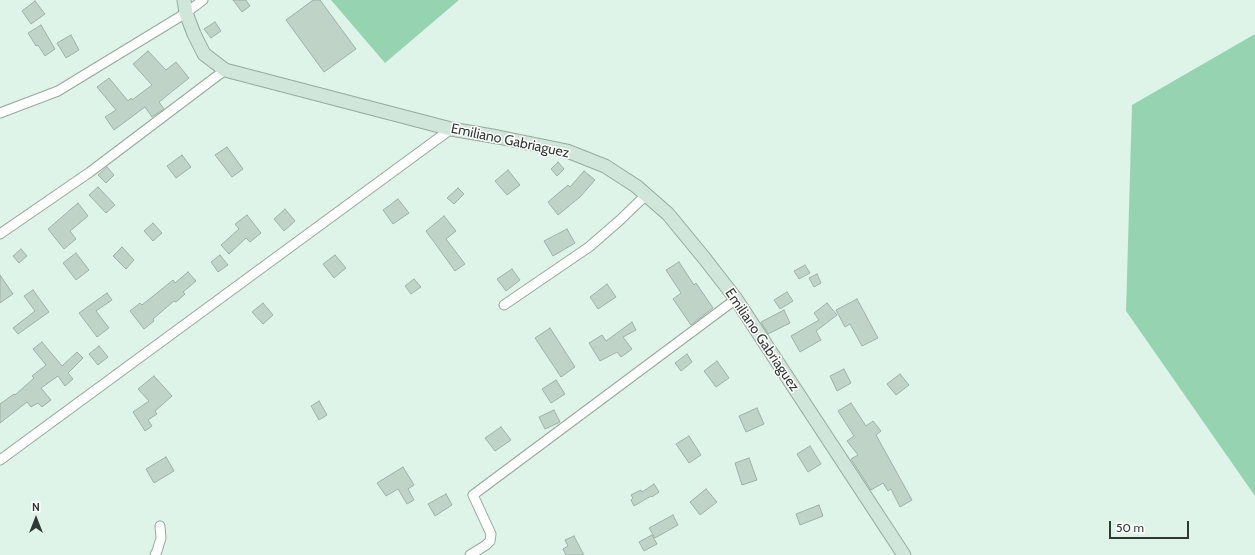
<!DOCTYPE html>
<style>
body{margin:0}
#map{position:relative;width:1255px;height:555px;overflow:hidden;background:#dff4e8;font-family:Cabin,sans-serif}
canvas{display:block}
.north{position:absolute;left:16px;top:499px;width:40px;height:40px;-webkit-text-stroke:3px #fff;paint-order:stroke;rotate:0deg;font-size:11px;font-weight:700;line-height:16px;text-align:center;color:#313934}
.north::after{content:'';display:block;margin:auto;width:14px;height:18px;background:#313934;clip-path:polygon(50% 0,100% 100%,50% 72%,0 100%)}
.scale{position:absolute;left:1109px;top:521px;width:80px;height:18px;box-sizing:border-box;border:2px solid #313934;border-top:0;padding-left:5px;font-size:12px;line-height:14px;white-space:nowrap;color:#313934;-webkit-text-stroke:3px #fff;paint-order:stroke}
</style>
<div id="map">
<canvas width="1255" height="555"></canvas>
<div class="north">N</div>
<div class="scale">50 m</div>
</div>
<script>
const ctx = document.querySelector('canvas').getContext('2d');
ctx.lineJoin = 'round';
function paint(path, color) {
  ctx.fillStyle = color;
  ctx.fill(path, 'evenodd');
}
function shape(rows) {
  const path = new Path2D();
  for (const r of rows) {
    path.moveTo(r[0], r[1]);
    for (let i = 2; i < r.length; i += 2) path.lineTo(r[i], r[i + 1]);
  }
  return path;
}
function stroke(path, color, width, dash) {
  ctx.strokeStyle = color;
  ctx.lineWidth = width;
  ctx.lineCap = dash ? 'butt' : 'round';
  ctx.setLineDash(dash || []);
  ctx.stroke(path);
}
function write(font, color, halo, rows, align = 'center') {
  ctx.font = font + ' Cabin,sans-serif';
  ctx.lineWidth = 3;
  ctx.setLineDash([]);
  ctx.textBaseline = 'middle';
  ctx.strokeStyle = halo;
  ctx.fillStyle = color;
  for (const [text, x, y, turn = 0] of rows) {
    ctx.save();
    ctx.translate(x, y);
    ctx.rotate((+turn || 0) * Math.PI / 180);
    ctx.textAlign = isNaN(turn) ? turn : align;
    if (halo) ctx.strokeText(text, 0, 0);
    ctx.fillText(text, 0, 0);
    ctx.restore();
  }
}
paint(shape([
 [331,0,459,0,385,63],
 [1255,34,1255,496,1126,311,1132,105]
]), '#96d4b1');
const building = shape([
 [233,0,246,0,250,6,242,12,233,0],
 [313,0,320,0,356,49,324,72,286,20,313,0],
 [35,1,45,14,31,24,22,11,35,1],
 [215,22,221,31,211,38,204,29,215,22],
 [41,25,55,49,45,56,38,45,36,46,28,33,41,25],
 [71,35,79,50,66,58,57,43,71,35],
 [148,51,166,70,176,62,189,78,159,102,164,109,152,117,145,107,114,130,105,117,116,110,97,87,109,78,128,101,131,98,132,100,152,85,133,64,148,51],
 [227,147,243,169,232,177,215,155,227,147],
 [182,155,191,167,176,178,167,166,182,155],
 [558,162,564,169,557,176,551,169,558,162],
 [107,167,114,175,106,183,98,175,107,167],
 [508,170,520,185,507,195,495,181,508,170],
 [584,171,595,180,580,197,558,215,548,202,568,185,570,187,584,171],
 [98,187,115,205,106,213,89,195,98,187],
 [458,188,464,194,454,204,447,198,458,188],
 [398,199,409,213,393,224,383,210,398,199],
 [78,203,88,216,70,231,76,239,64,249,48,229,78,203],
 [285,209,295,221,284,231,274,219,285,209],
 [247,215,261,233,250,242,246,238,229,254,221,245,239,229,235,224,247,215],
 [444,216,456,231,446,239,465,264,455,271,426,231,444,216],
 [153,223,162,233,153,241,144,231,153,223],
 [567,229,575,243,553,256,544,241,567,229],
 [122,247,134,260,126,269,113,256,122,247],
 [21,249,27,256,19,263,13,256,21,249],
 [76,253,89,270,76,280,63,263,76,253],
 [220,255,228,265,218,272,211,262,220,255],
 [335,255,346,268,334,278,323,264,335,255],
 [679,262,694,285,696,283,713,308,691,325,673,299,681,293,666,270,679,262],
 [805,265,810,273,799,279,794,271,805,265],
 [512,269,520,280,506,291,497,279,512,269],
 [188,272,196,281,183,292,185,294,176,302,174,301,153,319,154,321,144,329,130,311,140,303,142,305,173,280,175,283,188,272],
 [817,274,821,283,814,287,809,278,817,274],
 [0,275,13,294,0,303,0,275],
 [414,279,421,287,411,294,405,286,414,279],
 [607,284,616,297,598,309,590,297,607,284],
 [33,290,49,312,18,334,13,328,35,311,24,296,33,290],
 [787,292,793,301,780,309,774,300,787,292],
 [107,293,112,300,96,311,109,328,97,337,79,313,107,293],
 [857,299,878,338,862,346,850,324,845,327,836,310,857,299],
 [263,303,273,315,263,324,252,312,263,303],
 [827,303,837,315,816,331,821,340,800,352,791,336,819,320,814,313,827,303],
 [784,310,790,323,768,334,761,322,784,310],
 [632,322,636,330,623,337,632,349,621,357,617,352,600,361,589,343,602,335,606,341,632,322],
 [550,328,575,367,561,377,535,338,550,328],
 [42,342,62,366,77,352,83,358,68,373,73,379,65,386,58,376,41,388,51,400,42,407,38,403,31,407,27,402,0,423,0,404,14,394,15,395,34,378,32,376,46,365,33,349,42,342],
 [99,346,108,357,98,365,89,354,99,346],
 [687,354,692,362,681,371,675,363,687,354],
 [717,361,729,378,716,387,704,371,717,361],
 [844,369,851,383,837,391,830,376,844,369],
 [900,374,909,385,896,395,887,384,900,374],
 [154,376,172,396,155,411,157,414,148,420,152,426,145,431,133,412,149,401,138,389,154,376],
 [556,380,565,394,551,403,542,389,556,380],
 [319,401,327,415,319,420,311,406,319,401],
 [851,403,866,426,873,421,881,431,876,435,912,500,900,507,891,489,888,491,883,483,871,490,851,459,858,455,847,441,854,436,838,411,851,403],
 [757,408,764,424,746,432,739,416,757,408],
 [554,410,560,422,545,429,539,417,554,410],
 [501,427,511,440,495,451,485,438,501,427],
 [689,436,701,455,689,463,676,444,689,436],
 [810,446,821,464,808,472,797,454,810,446],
 [166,457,174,471,154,483,146,469,166,457],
 [749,458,757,480,742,485,735,463,749,458],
 [403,467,414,485,408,489,414,500,407,504,398,489,386,496,377,483,403,467],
 [654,484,659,492,652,497,651,496,634,506,631,500,633,498,631,495,641,490,642,492,654,484],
 [706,489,717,502,700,515,690,502,706,489],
 [446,494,452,505,435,516,428,504,446,494],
 [819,505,823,516,800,525,796,514,819,505],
 [673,515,678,525,655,538,649,528,673,515],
 [652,535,657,544,644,551,639,542,652,535],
 [574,536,577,542,584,555,566,555,563,549,568,546,565,540,574,536]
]);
paint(building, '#bfd3c7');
stroke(building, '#9eb1a6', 1);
const street = shape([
 [0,113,58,91,186,13,203,0],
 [0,234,90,172,225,70],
 [504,305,589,247,619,221,646,195],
 [0,460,451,129],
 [155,555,157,551,161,538,160,526],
 [470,555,486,545,490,541,491,534,473,495,736,299]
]);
const secondary = shape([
 [184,0,186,13,194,34,204,54,225,70,451,129,498,137,567,151,605,166,636,186,668,214,705,259,736,299,904,555]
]);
stroke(street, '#96a99d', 11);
stroke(secondary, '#96a99d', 15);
stroke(street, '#fff', 9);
stroke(secondary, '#d0e6da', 13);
write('14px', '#313934', '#fff', [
 ["Emiliano Gabriaguez",510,141,12],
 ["Emiliano Gabriaguez",762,340,56]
]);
</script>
